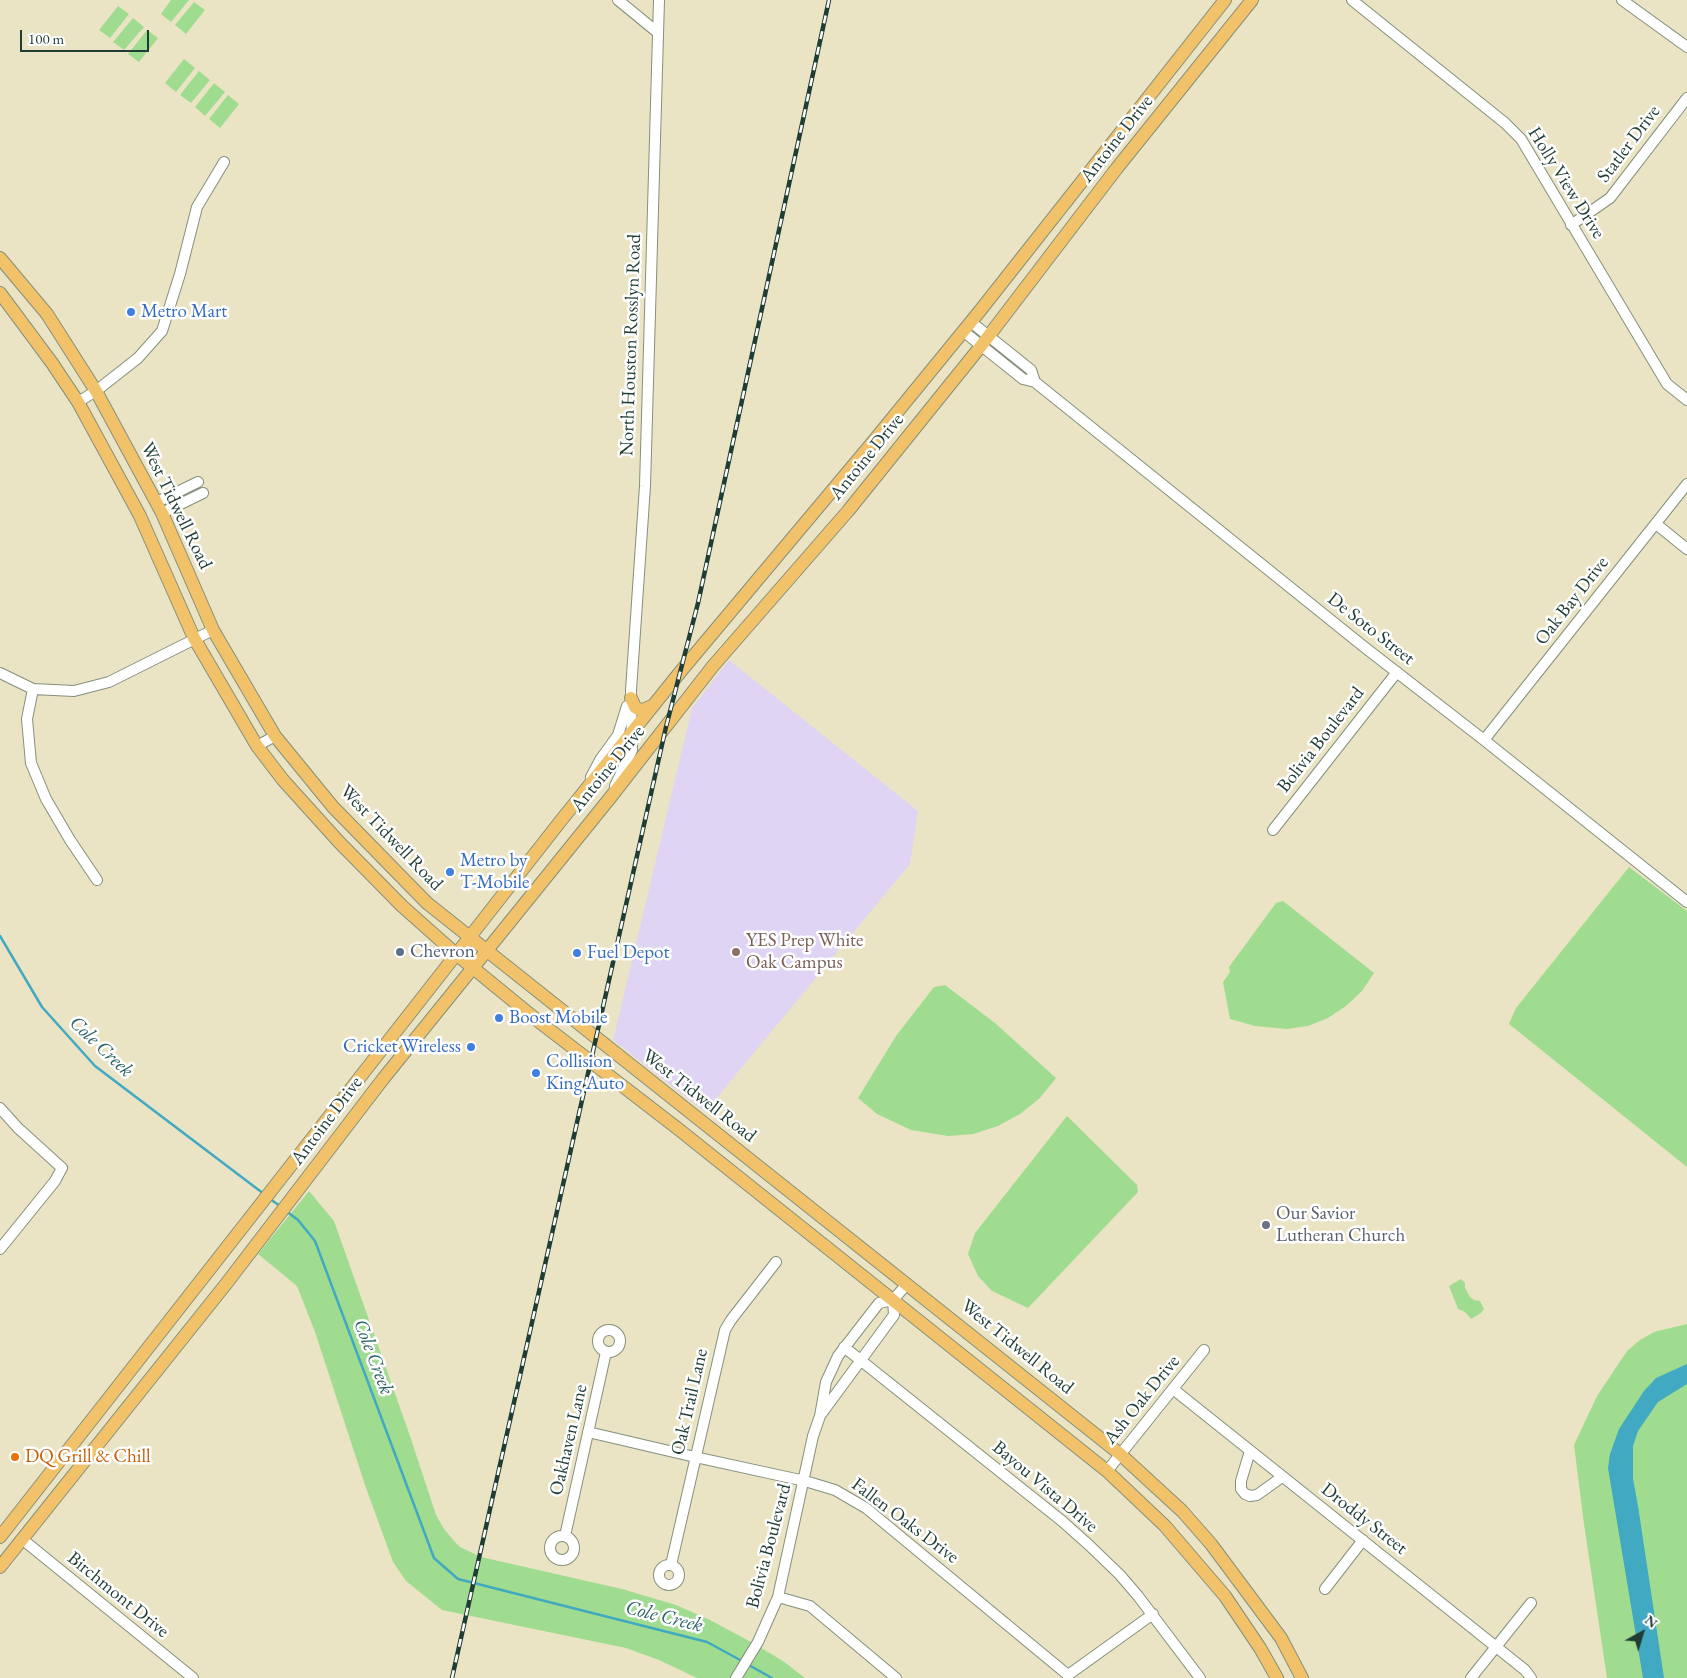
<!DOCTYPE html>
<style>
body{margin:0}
#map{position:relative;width:1687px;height:1678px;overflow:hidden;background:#eae4c4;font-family:"EB Garamond",serif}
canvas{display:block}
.north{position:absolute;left:1617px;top:1608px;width:50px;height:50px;-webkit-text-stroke:4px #fff;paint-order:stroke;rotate:39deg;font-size:14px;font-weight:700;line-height:20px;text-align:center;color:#1f3d34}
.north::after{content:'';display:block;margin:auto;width:18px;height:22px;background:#1f3d34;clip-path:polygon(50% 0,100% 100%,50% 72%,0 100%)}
.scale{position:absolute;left:20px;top:30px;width:129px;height:22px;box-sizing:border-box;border:2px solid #1f3d34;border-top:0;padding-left:6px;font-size:15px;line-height:18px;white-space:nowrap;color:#1f3d34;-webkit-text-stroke:4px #fff;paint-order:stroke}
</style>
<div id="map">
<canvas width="1687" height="1678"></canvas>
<div class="north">N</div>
<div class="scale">100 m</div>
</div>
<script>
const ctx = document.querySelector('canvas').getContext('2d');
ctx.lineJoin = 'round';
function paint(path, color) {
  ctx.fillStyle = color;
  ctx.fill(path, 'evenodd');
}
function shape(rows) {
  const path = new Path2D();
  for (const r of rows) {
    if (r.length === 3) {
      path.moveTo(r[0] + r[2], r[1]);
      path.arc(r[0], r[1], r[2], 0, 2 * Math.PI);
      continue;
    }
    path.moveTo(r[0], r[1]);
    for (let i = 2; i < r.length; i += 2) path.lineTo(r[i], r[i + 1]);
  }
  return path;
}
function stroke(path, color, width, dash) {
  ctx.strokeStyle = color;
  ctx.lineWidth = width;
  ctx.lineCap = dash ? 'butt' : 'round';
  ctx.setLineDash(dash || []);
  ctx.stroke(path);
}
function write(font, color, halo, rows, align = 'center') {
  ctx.font = font + ' "EB Garamond",serif';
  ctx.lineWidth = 5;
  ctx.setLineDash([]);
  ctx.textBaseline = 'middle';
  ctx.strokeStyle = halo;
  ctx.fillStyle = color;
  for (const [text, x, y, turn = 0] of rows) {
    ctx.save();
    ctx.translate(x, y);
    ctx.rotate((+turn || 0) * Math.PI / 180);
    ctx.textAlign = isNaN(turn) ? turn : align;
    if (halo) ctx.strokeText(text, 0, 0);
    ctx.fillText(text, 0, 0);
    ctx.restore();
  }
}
paint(shape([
 [729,660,918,811,910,864,705,1112,613,1040,692,708]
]), '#e0d4f4');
paint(shape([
 [171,0,189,0,171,22,161,14],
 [194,2,205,10,186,34,175,25],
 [118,6,129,14,110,38,99,30],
 [133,18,144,27,124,50,113,42],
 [147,30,158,38,139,62,128,54],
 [184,59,195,68,176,92,165,83],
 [199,71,210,80,191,103,180,95],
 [214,83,225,92,205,116,195,107],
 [228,95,239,104,220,128,209,119],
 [1629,867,1687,911,1687,1167,1509,1024,1516,1008],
 [1283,901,1374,973,1362,991,1346,1006,1328,1018,1308,1026,1287,1029,1255,1026,1230,1019,1223,982,1230,972,1229,967,1276,903],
 [945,985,995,1023,1056,1078,1040,1098,1020,1114,998,1126,973,1134,948,1136,911,1130,877,1114,858,1098,896,1036,934,987],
 [1067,1116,1137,1185,1138,1192,1028,1308,992,1291,978,1276,968,1254,975,1233],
 [309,1191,334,1221,410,1436,436,1515,444,1529,454,1541,460,1547,481,1557,622,1589,676,1605,710,1620,751,1642,783,1661,805,1678,697,1678,659,1660,626,1648,442,1610,406,1581,393,1562,365,1485,315,1332,297,1286,258,1254],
 [1461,1279,1465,1283,1465,1288,1470,1297,1474,1300,1480,1301,1484,1309,1481,1313,1471,1319,1465,1312,1458,1309,1449,1286],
 [1687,1324,1687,1678,1607,1678,1584,1524,1574,1445,1597,1396,1627,1351,1640,1340,1654,1332]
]), '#a0dc8f');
paint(shape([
 [1687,1364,1687,1384,1658,1402,1638,1431,1633,1446,1633,1479,1638,1506,1664,1678,1643,1678,1608,1468,1610,1454,1619,1429,1644,1391,1656,1378]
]), '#41a9c1');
stroke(shape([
 [0,936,42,1007,95,1066,264,1194],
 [270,1199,280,1206],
 [286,1211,298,1220,315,1241,434,1558,458,1579,707,1642,742,1661],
 [747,1664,772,1678]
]), '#41a9c1', 2.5);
const minor = shape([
 [618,0,657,32],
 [1352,0,1505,123,1521,139,1667,384,1687,400],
 [1622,0,1687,47],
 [1571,225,1610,198,1687,98],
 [971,322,1031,370,1035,382],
 [963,331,1023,379,1035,382,1363,646,1484,740,1687,902],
 [78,402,96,391,138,358,162,331,180,274,197,207,224,162],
 [157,502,198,482],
 [162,513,203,493],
 [1656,524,1687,549],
 [0,673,33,689,74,691,109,682,213,630],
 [33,689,27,719,31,763,46,799,70,840,97,880],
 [1484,740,1687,484],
 [257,746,275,736],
 [591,777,600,760,618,735,627,706],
 [615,786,632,750,631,690,645,486,659,0],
 [1273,830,1397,672],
 [0,1108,18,1128,62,1168,55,1181,0,1249],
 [609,1341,11],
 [844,1347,1062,1521,1090,1546,1120,1575,1138,1596,1200,1678],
 [1173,1389,1525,1670,1531,1678],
 [822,1413,894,1315,893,1300,907,1284],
 [588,1432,695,1457,805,1481,835,1490,866,1508,1068,1675,1153,1614],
 [1250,1451,1241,1481,1241,1489,1245,1494,1250,1496,1257,1495,1282,1477],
 [1107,1471,1204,1350],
 [565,1536,606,1352],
 [562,1548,12],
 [22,1539,193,1678],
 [671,1565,725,1330,731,1320,776,1262],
 [669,1575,10],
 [1325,1589,1363,1540],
 [778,1597,810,1606,896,1678],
 [736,1678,758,1642,778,1597,813,1436,820,1416,826,1382,838,1356,879,1303,893,1300],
 [1471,1678,1531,1603]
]);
const major = shape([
 [0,258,47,314,96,391,162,513,213,630,275,736,333,807,427,903,1120,1454,1182,1511,1211,1544,1281,1638,1302,1678],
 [0,293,52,363,78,402,140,516,194,638,257,746,283,780,339,842,402,906,456,954,533,1017,677,1128,1107,1471,1165,1526,1225,1596,1260,1648,1277,1678],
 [631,698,635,707,638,709,643,710,654,705],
 [0,1537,559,823,681,671,872,443,979,312,1225,0],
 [0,1567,226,1284,383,1079,610,798,713,666,848,511,981,346,1117,168,1252,0]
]);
stroke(minor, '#84907c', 12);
stroke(major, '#84907c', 14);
stroke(minor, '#fff', 10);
stroke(major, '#f2c26a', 12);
const rail = shape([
 [452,1678,666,727,698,603,829,0]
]);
stroke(rail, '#1f3d34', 4.5);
stroke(rail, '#fff', 2.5, [8]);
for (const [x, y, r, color] of [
 [131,312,5,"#3f7fe0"],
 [450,872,5,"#3f7fe0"],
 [400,952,5,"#5c6f8a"],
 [736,952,5,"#8d6e63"],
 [577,953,5,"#3f7fe0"],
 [499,1018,5,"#3f7fe0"],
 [471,1047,5,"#3f7fe0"],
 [536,1073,5,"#3f7fe0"],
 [1266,1225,5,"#6b7280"],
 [15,1457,5,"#e8710a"]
]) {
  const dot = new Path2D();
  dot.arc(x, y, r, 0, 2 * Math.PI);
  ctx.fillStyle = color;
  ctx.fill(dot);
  stroke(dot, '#fff', 2);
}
write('19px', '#1f3d34', '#fff', [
 ["Antoine Drive",1117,139,-52],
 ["Statler Drive",1629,144,-53],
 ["Holly View Drive",1566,183,58],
 ["North Houston Rosslyn Road",631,345,-88],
 ["Antoine Drive",867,457,-51],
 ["West Tidwell Road",176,506,64],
 ["Oak Bay Drive",1572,601,-52],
 ["De Soto Street",1371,629,38],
 ["Bolivia Boulevard",1321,740,-52],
 ["Antoine Drive",608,769,-51],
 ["West Tidwell Road",391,838,46],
 ["West Tidwell Road",699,1096,38],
 ["Antoine Drive",327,1121,-53],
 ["West Tidwell Road",1017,1347,39],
 ["Ash Oak Drive",1142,1400,-51],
 ["Oak Trail Lane",690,1402,-77],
 ["Oakhaven Lane",569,1440,-77],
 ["Bayou Vista Drive",1045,1487,40],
 ["Droddy Street",1364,1519,38],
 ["Fallen Oaks Drive",905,1521,37],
 ["Bolivia Boulevard",769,1546,-75],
 ["Birchmont Drive",118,1595,39]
]);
write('19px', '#366cbe', '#fff', [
 ["Metro Mart",141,312],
 ["Metro by",460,861],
 ["T-Mobile",460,883],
 ["Fuel Depot",587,953],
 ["Boost Mobile",509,1018],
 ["Cricket Wireless",461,1047,"right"],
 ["Collision",546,1062],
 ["King Auto",546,1084]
], 'left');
write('19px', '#785e54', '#fff', [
 ["YES Prep White",746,941],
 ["Oak Campus",746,963]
], 'left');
write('19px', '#4e5e75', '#fff', [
 ["Chevron",410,952]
], 'left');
write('19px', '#5b616d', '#fff', [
 ["Our Savior",1276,1214],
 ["Lutheran Church",1276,1236]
], 'left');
write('19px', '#c56008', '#fff', [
 ["DQ Grill & Chill",25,1457]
], 'left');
write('italic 20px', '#2b6365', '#fff', [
 ["Cole Creek",101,1047,43],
 ["Cole Creek",373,1357,69],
 ["Cole Creek",664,1617,14]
]);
</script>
